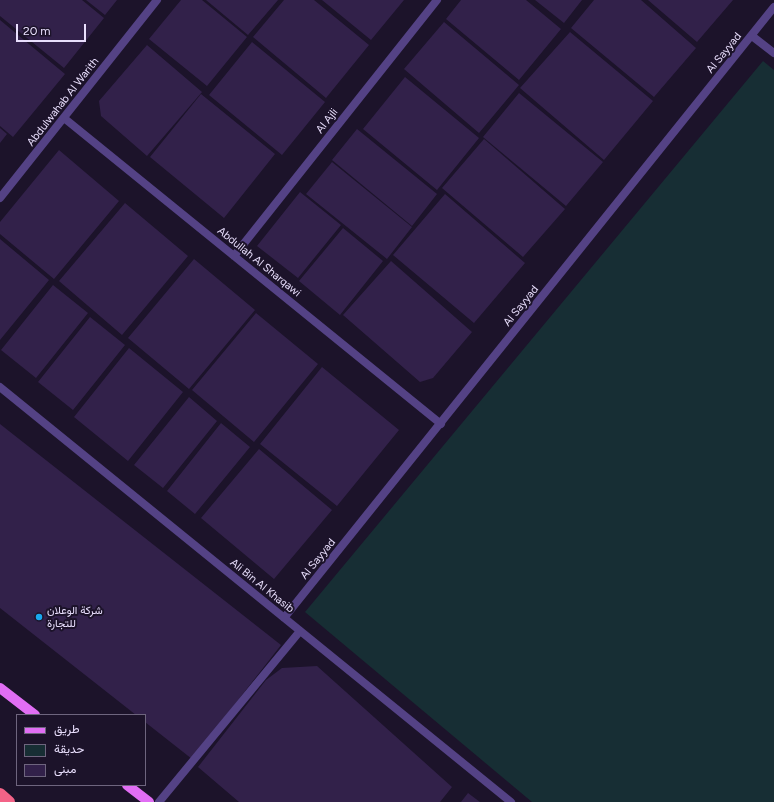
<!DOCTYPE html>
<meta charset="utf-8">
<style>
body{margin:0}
#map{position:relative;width:774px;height:802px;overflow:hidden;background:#1c132a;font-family:Figtree,Vazirmatn,sans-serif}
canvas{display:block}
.legend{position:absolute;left:16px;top:714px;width:130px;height:72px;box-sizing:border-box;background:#1c132a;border:1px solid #6e657e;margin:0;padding:5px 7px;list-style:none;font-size:12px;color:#e9dffd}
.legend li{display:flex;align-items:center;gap:8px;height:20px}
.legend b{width:20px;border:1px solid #6e657e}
.scale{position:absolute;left:16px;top:24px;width:70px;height:18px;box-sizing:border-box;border:2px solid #e9dffd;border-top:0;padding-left:5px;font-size:12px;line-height:14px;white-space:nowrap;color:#e9dffd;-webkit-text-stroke:3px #1c132a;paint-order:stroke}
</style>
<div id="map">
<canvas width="774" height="802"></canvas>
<ul class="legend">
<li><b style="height:5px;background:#e16ef4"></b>طريق</li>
<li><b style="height:11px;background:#172e34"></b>حديقة</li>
<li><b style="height:11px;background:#32214a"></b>مبنى</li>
</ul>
<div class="scale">20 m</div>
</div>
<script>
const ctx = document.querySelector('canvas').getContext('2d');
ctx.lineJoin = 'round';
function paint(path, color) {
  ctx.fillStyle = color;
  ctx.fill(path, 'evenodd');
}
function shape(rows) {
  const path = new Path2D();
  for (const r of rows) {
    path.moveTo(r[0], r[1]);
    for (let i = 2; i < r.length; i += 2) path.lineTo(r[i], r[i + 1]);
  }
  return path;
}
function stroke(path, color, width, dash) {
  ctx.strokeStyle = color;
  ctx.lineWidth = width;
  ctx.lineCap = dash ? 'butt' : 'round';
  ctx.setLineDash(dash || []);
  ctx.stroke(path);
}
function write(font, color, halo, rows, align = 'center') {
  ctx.font = font + ' Figtree,Vazirmatn,sans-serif';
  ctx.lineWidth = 4;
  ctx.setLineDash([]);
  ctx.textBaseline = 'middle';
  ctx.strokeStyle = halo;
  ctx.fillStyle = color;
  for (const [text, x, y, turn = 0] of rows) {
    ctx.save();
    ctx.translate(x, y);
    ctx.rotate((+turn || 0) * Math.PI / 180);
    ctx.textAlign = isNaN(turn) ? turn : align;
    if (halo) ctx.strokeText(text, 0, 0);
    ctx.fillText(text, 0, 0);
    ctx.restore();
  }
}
paint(shape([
 [763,61,774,70,774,802,532,802,305,612]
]), '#172e34');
paint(shape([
 [0,0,82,0,104,18,64,68,0,16],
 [86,0,117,0,105,15],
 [181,0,202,0,247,37,207,86,149,39],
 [206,0,278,0,248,35],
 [284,0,314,0,369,45,326,98,253,37],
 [322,0,404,0,371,40],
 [461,0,526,0,561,29,519,80,446,19],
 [535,0,582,0,564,23],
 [594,0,641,0,696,48,654,97,571,28],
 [648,0,733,0,697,42],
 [0,20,65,74,13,137,0,126],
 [444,22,519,85,479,133,404,69],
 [570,32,653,101,604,160,520,88],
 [252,42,325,102,282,155,209,95],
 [147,45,202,92,147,156,101,116,99,101],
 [405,77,479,138,437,190,363,129],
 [519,93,603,162,566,206,483,137],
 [201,94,275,154,224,218,150,157],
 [0,128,7,134,0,143],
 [357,129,437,194,412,226,332,160],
 [484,139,565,209,523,257,442,188],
 [59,150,119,201,54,279,0,234,0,222],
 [332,162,412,227,387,259,306,194],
 [300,192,341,225,298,278,257,246],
 [445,194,525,263,474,323,393,255],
 [125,203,188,256,122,335,59,281],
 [343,228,383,261,340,315,299,281],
 [0,239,49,280,0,340],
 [194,259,255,310,189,389,128,338],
 [391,261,472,332,433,378,420,382,343,315],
 [53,285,88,313,36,378,1,350],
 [256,313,318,364,254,442,192,390],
 [90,317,125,345,73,410,38,382],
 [129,348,183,392,128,461,74,417],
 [322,367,399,430,337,506,260,444],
 [189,397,217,421,163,488,134,465],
 [221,423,250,447,195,514,167,491],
 [0,424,281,645,192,759,145,722,145,715,136,715,0,608],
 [259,449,332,510,274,579,201,518],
 [317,666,452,787,440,802,239,802,198,767,266,680,282,668],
 [468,793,480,802,461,802]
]), '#32214a');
stroke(shape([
 [752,36,774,53],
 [64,118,441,424],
 [0,198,157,0],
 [234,256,437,0],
 [0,387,511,802],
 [284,618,774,7],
 [159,802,300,631]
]), '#544285', 8);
stroke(shape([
 [0,688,35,715],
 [127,785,149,802]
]), '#e16ef4', 10);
stroke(shape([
 [0,794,9,802]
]), '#f36387', 12);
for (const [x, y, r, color] of [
 [39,617,4,"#19a8ee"]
]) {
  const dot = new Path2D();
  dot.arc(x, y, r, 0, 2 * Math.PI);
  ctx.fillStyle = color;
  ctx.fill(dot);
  stroke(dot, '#1c132a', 1.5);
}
write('11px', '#e9dffd', '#1c132a', [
 ["Al Sayyad",724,53,-51],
 ["Abdulwahab Al Warith",63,102,-52],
 ["Al Ajli",327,121,-52],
 ["Abdullah Al Sharqawi",259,262,39],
 ["Al Sayyad",521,306,-51],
 ["Al Sayyad",318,559,-51],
 ["Ali Bin Al Khasib",262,586,39]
]);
write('11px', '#e9dffd', '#1c132a', [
 ["شركة الوعلان",47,611],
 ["للتجارة",47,624]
], 'left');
</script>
